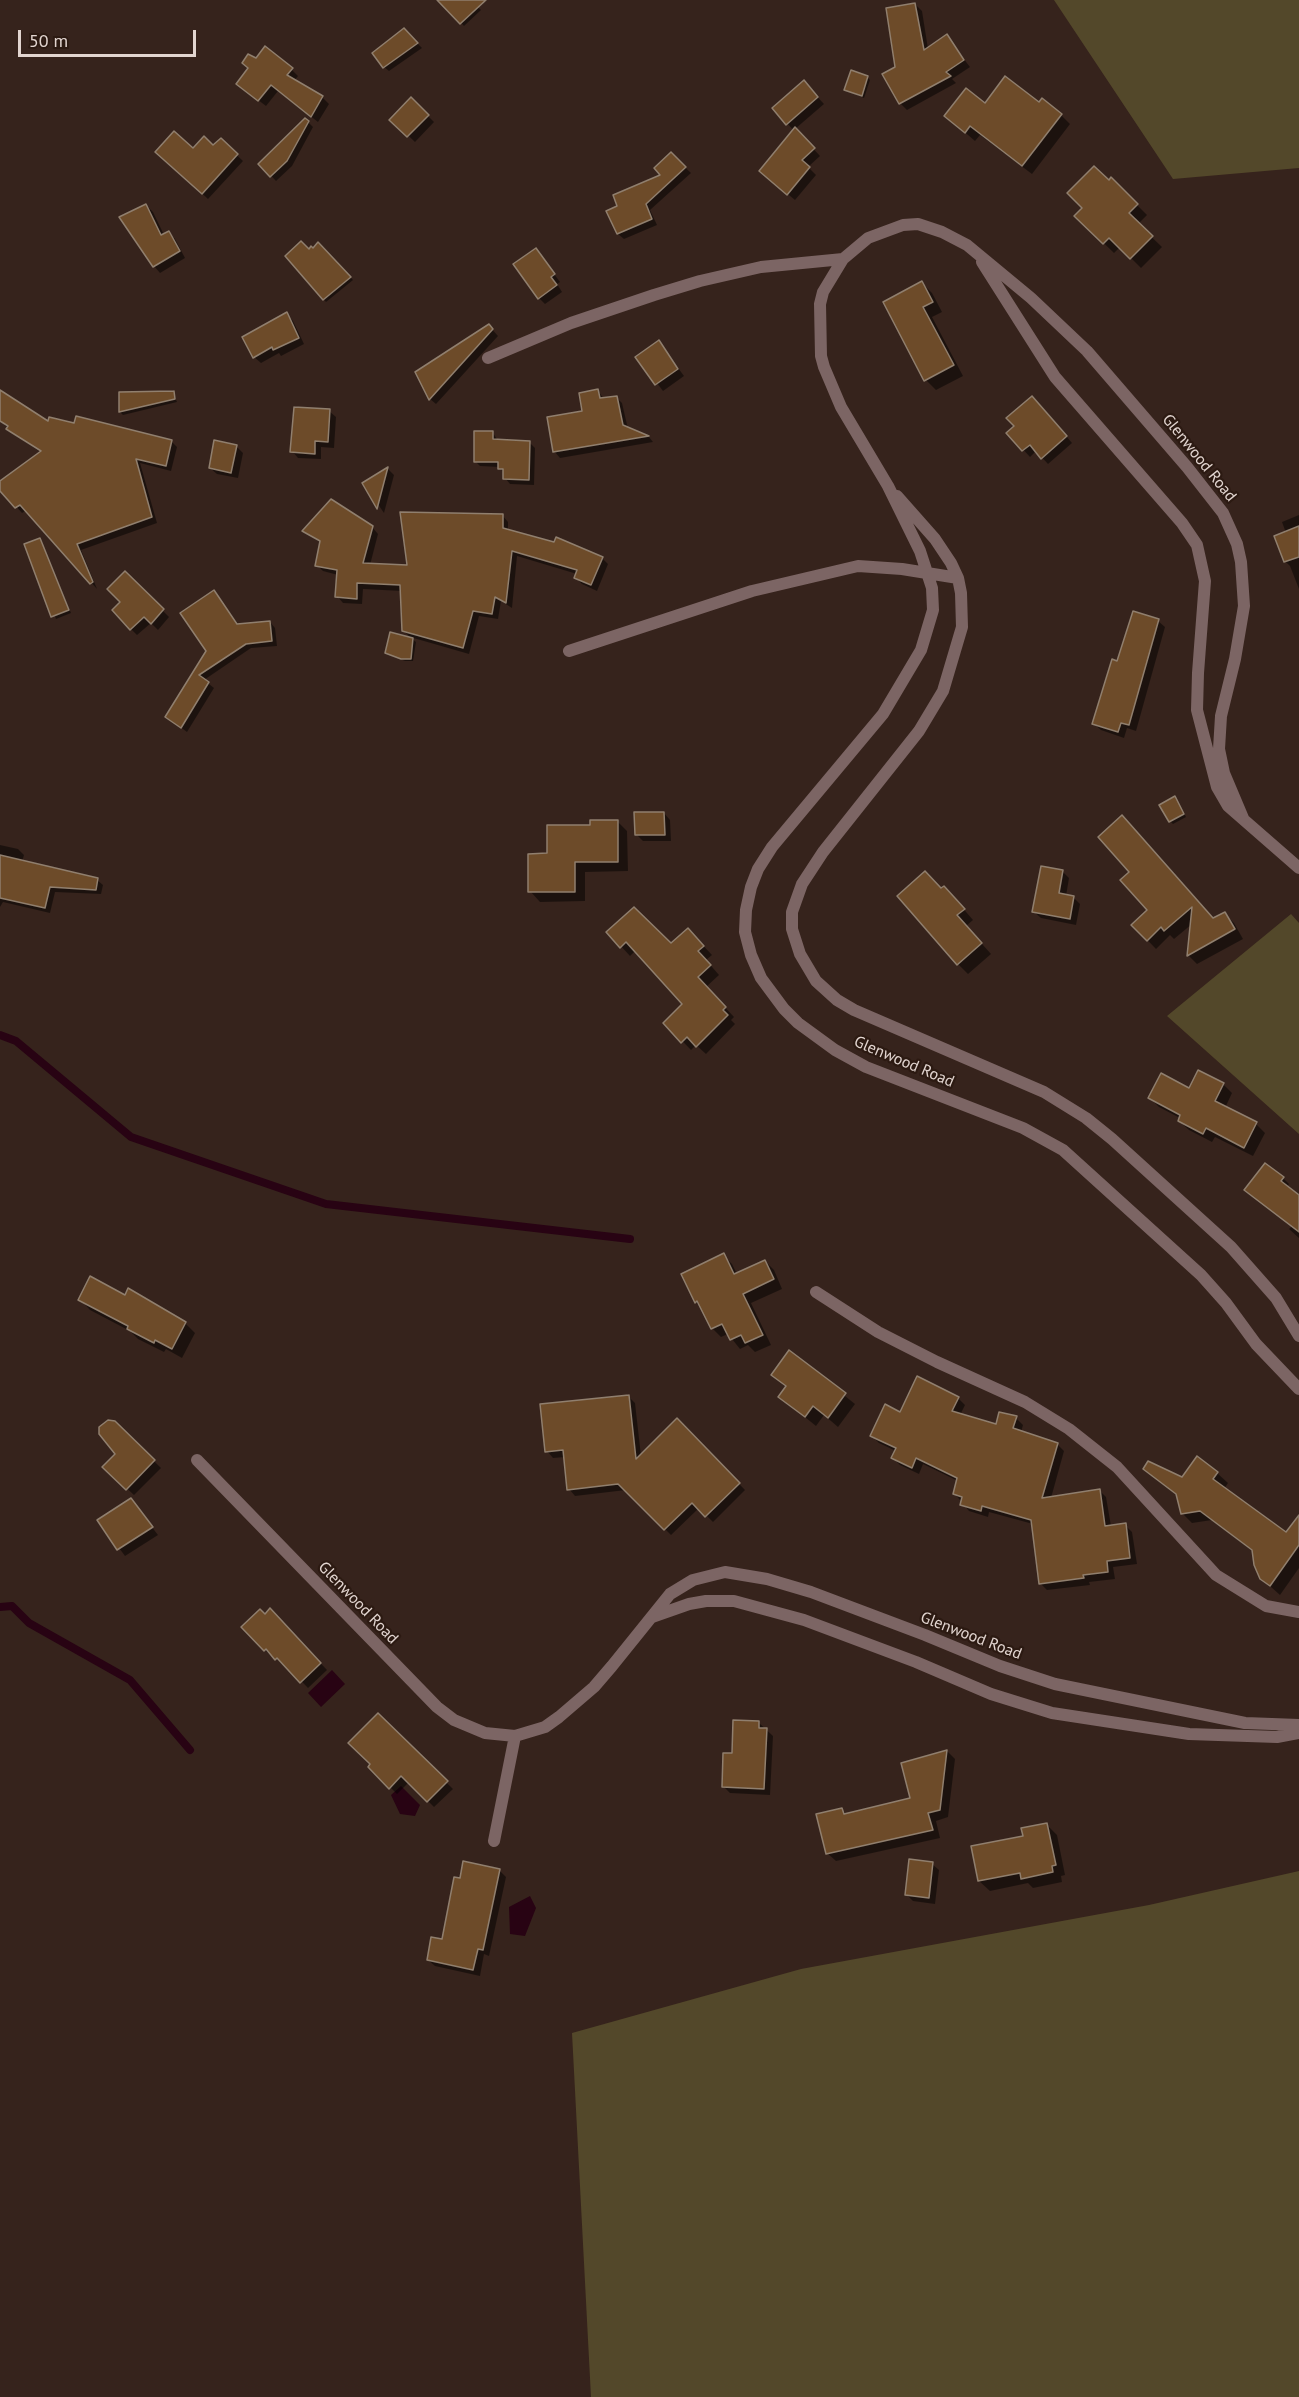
<!DOCTYPE html>
<style>
body{margin:0}
#map{position:relative;width:1299px;height:2397px;overflow:hidden;background:#36231c;font-family:"PT Sans",sans-serif}
canvas{display:block}
.scale{position:absolute;left:18px;top:30px;width:178px;height:27px;box-sizing:border-box;border:3px solid #e2d5d0;border-top:0;padding-left:8px;font-size:18px;line-height:21px;white-space:nowrap;color:#e2d5d0;-webkit-text-stroke:4px #2c1a12;paint-order:stroke}
</style>
<div id="map">
<canvas width="1299" height="2397"></canvas>
<div class="scale">50 m</div>
</div>
<script>
const ctx = document.querySelector('canvas').getContext('2d');
ctx.lineJoin = 'round';
function paint(path, color) {
  ctx.fillStyle = color;
  ctx.fill(path, 'evenodd');
}
function shape(rows) {
  const path = new Path2D();
  for (const r of rows) {
    path.moveTo(r[0], r[1]);
    for (let i = 2; i < r.length; i += 2) path.lineTo(r[i], r[i + 1]);
  }
  return path;
}
function stroke(path, color, width, dash) {
  ctx.strokeStyle = color;
  ctx.lineWidth = width;
  ctx.lineCap = dash ? 'butt' : 'round';
  ctx.setLineDash(dash || []);
  ctx.stroke(path);
}
function write(font, color, halo, rows, align = 'center') {
  ctx.font = font + ' "PT Sans",sans-serif';
  ctx.lineWidth = 4.5;
  ctx.setLineDash([]);
  ctx.textBaseline = 'middle';
  ctx.strokeStyle = halo;
  ctx.fillStyle = color;
  for (const [text, x, y, turn = 0] of rows) {
    ctx.save();
    ctx.translate(x, y);
    ctx.rotate((+turn || 0) * Math.PI / 180);
    ctx.textAlign = isNaN(turn) ? turn : align;
    if (halo) ctx.strokeText(text, 0, 0);
    ctx.fillText(text, 0, 0);
    ctx.restore();
  }
}
paint(shape([
 [1054,0,1299,0,1299,168,1173,179],
 [1291,914,1299,923,1299,1134,1167,1016],
 [1299,1871,1299,2397,591,2397,572,2033,801,1969,1149,1905]
]), '#53482a');
paint(shape([
 [332,1670,345,1684,321,1707,308,1693],
 [401,1786,420,1805,415,1816,400,1814,391,1795],
 [530,1896,536,1908,525,1936,510,1934,509,1907]
]), '#280313');
paint(shape([
 [450,0,471,0,481,10,464,26,444,5],
 [915,4,922,11,928,49,946,36,970,67,952,79,956,83,907,110,900,103,897,68],
 [404,30,422,48,389,71,384,67],
 [257,60,292,70,298,76,294,81,322,97,329,104,318,122,278,91,266,106,245,90,250,69],
 [867,77,870,80,864,98,846,90],
 [810,89,824,104,795,129,820,156,808,167,816,175,795,200,767,177,794,131,774,108],
 [411,99,434,122,415,142,392,120],
 [1040,104,1061,115,1070,124,1032,174,980,135,975,141,946,116,985,105],
 [308,122,313,127,292,166,276,181,260,164],
 [221,140,243,161,208,199,163,157,213,147],
 [671,154,691,173,650,210,657,225,624,239,618,234,608,212,619,207,662,175],
 [1111,179,1147,215,1138,224,1162,247,1141,268,1120,247,1114,253,1076,216],
 [146,205,153,212,164,235,169,233,175,239,185,258,160,273,154,266],
 [318,244,353,280,326,302,287,256,309,251],
 [536,250,560,282,557,284,562,292,545,304,539,298],
 [922,283,932,293,942,312,932,317,963,376,936,390,926,380,885,302],
 [287,314,293,321,304,344,281,356,279,353,261,363,254,357],
 [489,326,498,336,436,404,430,399,417,373],
 [659,342,684,376,663,391,638,358],
 [598,391,604,399,616,397,622,403,628,429,649,437,653,442,560,458,554,451,584,412],
 [120,393,173,393,177,402,123,415,120,412],
 [1039,404,1072,443,1048,464,1036,451,1030,457,1008,433],
 [329,411,336,417,334,448,321,447,321,459,298,458,292,451],
 [0,420,50,424,171,441,177,447,171,471,140,463,157,523,81,550,97,589,27,510,22,513,0,488,0,483,42,453,13,434],
 [493,433,498,441,529,442,535,448,534,485,510,484,505,478,505,474,499,467,480,466,475,461],
 [236,446,243,453,238,478,217,474,210,468],
 [388,469,394,475,384,513,364,484],
 [502,515,508,522,508,531,602,558,608,564,597,591,582,584,575,577,577,574,517,556,512,608,501,601,498,619,479,616,469,654,410,637,416,642,413,661,405,661,386,653,412,639,403,630,402,591,363,589,362,604,343,603,337,596,338,575,323,571,317,565,321,543,304,531,372,527,378,534,370,565,409,567],
 [1299,515,1299,589,1290,566,1285,561,1286,533,1282,522],
 [39,539,71,613,56,619,26,544],
 [125,573,169,617,158,630,151,623,137,635,131,629,122,602],
 [214,591,239,625,270,622,275,628,277,646,251,648,204,680,214,688,187,732,167,717,208,651],
 [1158,621,1165,627,1136,731,1127,728,1124,738,1101,730,1094,724,1118,663],
 [1175,798,1186,817,1173,824,1170,821],
 [664,813,670,820,671,841,643,841,636,834],
 [617,821,627,831,628,871,585,872,585,901,540,902,530,891,591,827],
 [1100,837,1214,920,1225,914,1234,923,1243,939,1197,964,1188,955,1192,924,1174,939,1170,935,1156,949,1133,925,1149,910,1131,872],
 [0,845,18,849,24,855,22,862,97,880,103,885,101,894,55,892,50,913,3,902,0,907],
 [1063,872,1069,878,1066,896,1073,897,1080,904,1076,925,1041,918,1034,912],
 [941,890,954,898,973,920,966,926,991,954,968,974,958,964],
 [608,932,671,945,696,938,712,955,706,960,719,975,706,987,734,1017,731,1020,735,1024,706,1054,696,1045,691,1050,665,1023,684,1004,636,950,630,956],
 [1223,1084,1232,1093,1225,1108,1256,1124,1265,1133,1253,1156,1215,1137,1212,1142,1189,1130,1179,1121,1180,1118,1159,1107,1150,1098],
 [1283,1178,1289,1184,1287,1187,1299,1197,1299,1238,1289,1229,1292,1226,1252,1196],
 [723,1255,732,1264,737,1274,765,1261,774,1270,782,1289,751,1303,771,1345,755,1352,748,1345,740,1349,728,1334,721,1337,712,1328,703,1309,696,1302,683,1274],
 [126,1297,185,1323,195,1333,182,1358,166,1349,164,1352,138,1339,130,1331,90,1310,80,1299],
 [790,1352,855,1404,838,1427,824,1415,816,1426,780,1397,787,1387,773,1375],
 [629,1397,635,1403,641,1456,677,1420,745,1490,713,1522,699,1508,671,1535,626,1490,575,1496,569,1489,565,1457,553,1458,547,1451],
 [958,1398,965,1405,960,1415,997,1425,1016,1418,1023,1425,1021,1432,1057,1444,1064,1451,1051,1498,1099,1490,1106,1497,1111,1526,1125,1525,1132,1532,1137,1564,1113,1567,1115,1579,1089,1582,1090,1585,1047,1590,1040,1583,1033,1524,989,1512,988,1517,969,1511,955,1494,958,1481,923,1464,919,1474,900,1465,893,1458,896,1451,879,1443,872,1436,901,1414],
 [115,1423,161,1468,134,1495,104,1467,117,1454],
 [1145,1469,1182,1479,1217,1473,1228,1483,1224,1489,1286,1534,1299,1518,1299,1568,1280,1595,1261,1578,1254,1552,1212,1520,1192,1523,1182,1513,1179,1496],
 [131,1500,158,1535,125,1556,99,1521],
 [270,1610,327,1670,308,1688,285,1664,283,1665,273,1655,271,1656,243,1627,265,1616],
 [378,1715,453,1789,434,1807,409,1782,397,1794,370,1767],
 [758,1722,773,1736,770,1795,730,1793,724,1787,733,1755],
 [947,1751,955,1759,948,1817,936,1821,940,1838,836,1861,827,1853,842,1809,847,1815,912,1799,902,1764],
 [1047,1825,1057,1835,1065,1875,1061,1876,1062,1882,1033,1888,1028,1883,990,1891,979,1881,1025,1837],
 [932,1864,939,1870,935,1904,913,1901,906,1894],
 [499,1870,506,1877,489,1956,484,1954,480,1976,435,1966,428,1960,443,1941,461,1880]
]), '#0007');
stroke(shape([
 [0,1035,16,1041,131,1137,326,1204,630,1239],
 [0,1607,12,1606,29,1623,130,1680,190,1750]
]), '#280313', 8);
const building = shape([
 [437,0,486,0,460,24,437,0],
 [915,3,924,50,947,34,964,60,946,72,951,76,899,104,882,74,895,67,886,8,915,3],
 [404,28,418,43,383,68,372,53,404,28],
 [265,46,293,68,287,75,323,96,311,117,271,85,258,101,236,84,248,68,242,63,248,54,256,58,265,46],
 [851,70,868,76,862,96,844,90,851,70],
 [1005,76,1039,102,1042,98,1062,114,1022,166,970,126,965,133,944,116,966,88,985,103,1005,76],
 [804,80,818,97,786,125,772,108,804,80],
 [411,97,429,115,407,137,389,120,411,97],
 [305,118,309,121,287,161,270,177,258,164,305,118],
 [795,127,815,148,802,160,810,167,787,195,759,171,795,127],
 [174,131,193,148,204,136,213,145,221,138,238,154,202,194,155,152,174,131],
 [671,152,686,167,646,204,652,219,617,234,606,211,617,206,613,195,660,175,654,168,671,152],
 [1094,166,1109,180,1111,177,1138,204,1129,213,1153,236,1130,259,1109,238,1103,244,1074,216,1082,208,1067,193,1094,166],
 [146,204,161,235,169,231,180,251,153,267,119,217,146,204],
 [301,241,309,249,311,246,313,248,318,242,351,277,323,300,285,256,301,241],
 [536,248,555,274,551,277,557,285,538,299,513,264,536,248],
 [922,281,933,302,923,307,954,365,924,381,883,302,922,281],
 [287,312,299,338,273,350,272,347,253,358,242,337,287,312],
 [489,324,493,329,429,400,415,372,489,324],
 [659,340,678,369,655,385,635,357,659,340],
 [598,389,600,398,617,396,623,425,649,436,553,452,547,417,582,411,579,393,598,389],
 [0,390,48,421,49,417,74,423,76,416,172,440,166,466,136,459,152,517,77,544,93,582,90,584,20,505,15,508,0,491,0,481,41,451,6,429,8,426,0,421,0,390],
 [174,391,175,399,119,412,119,392,174,391],
 [1032,396,1067,436,1041,459,1030,445,1022,451,1006,433,1014,426,1006,418,1032,396],
 [294,407,330,409,328,442,315,441,315,454,290,452,294,407],
 [474,431,493,431,493,439,530,441,529,480,503,479,503,469,498,469,498,462,474,462,474,431],
 [214,440,237,445,231,473,209,468,214,440],
 [388,467,377,509,362,483,388,467],
 [331,499,373,526,363,563,407,565,400,512,503,514,503,528,554,542,556,537,603,557,591,585,574,578,577,570,512,551,506,603,495,597,492,614,473,611,463,648,402,631,400,585,357,583,357,599,335,597,337,570,315,566,320,541,302,531,331,499],
 [1299,526,1299,557,1284,562,1274,536,1299,526],
 [40,538,69,610,51,617,24,544,40,538],
 [125,571,164,609,151,624,144,617,130,630,112,610,120,602,107,589,125,571],
 [214,590,237,624,270,621,272,641,246,644,199,675,209,682,181,728,165,717,206,651,180,613,214,590],
 [1133,611,1159,619,1129,725,1121,723,1118,732,1092,724,1112,659,1117,661,1133,611],
 [390,632,413,638,411,659,401,659,385,653,390,632],
 [1175,796,1184,814,1169,822,1159,805,1175,796],
 [634,812,664,812,665,835,635,835,634,812],
 [1122,815,1213,918,1225,912,1235,929,1187,956,1192,907,1164,931,1161,927,1147,941,1131,925,1147,910,1120,880,1129,872,1098,837,1122,815],
 [590,820,618,820,618,862,575,862,575,892,528,892,528,854,547,853,547,825,590,825,590,820],
 [0,855,98,878,96,890,50,887,45,908,0,898,0,855],
 [1041,866,1063,870,1059,893,1074,896,1070,919,1032,912,1041,866],
 [925,871,941,888,944,886,965,909,957,915,982,943,957,965,897,896,925,871],
 [634,907,671,943,688,928,704,946,698,951,711,965,698,977,726,1007,723,1010,728,1015,696,1047,687,1037,681,1043,663,1023,682,1004,626,942,620,948,606,932,634,907],
 [1198,1070,1224,1083,1215,1101,1257,1122,1244,1148,1206,1128,1203,1134,1178,1121,1180,1115,1148,1098,1161,1073,1189,1088,1198,1070],
 [1265,1163,1284,1177,1281,1181,1299,1195,1299,1232,1244,1190,1265,1163],
 [724,1253,734,1274,765,1260,774,1279,743,1294,763,1335,745,1343,741,1335,730,1340,722,1324,711,1329,697,1301,695,1303,681,1274,724,1253],
 [90,1276,125,1295,128,1288,186,1322,172,1349,155,1340,154,1343,127,1329,128,1326,78,1300,90,1276],
 [789,1350,846,1393,828,1418,813,1406,805,1417,778,1397,786,1386,771,1375,789,1350],
 [917,1376,959,1397,952,1411,996,1424,999,1412,1017,1416,1013,1428,1058,1443,1042,1498,1100,1489,1105,1526,1126,1523,1130,1558,1107,1561,1108,1572,1083,1575,1084,1578,1039,1584,1031,1520,982,1506,981,1511,960,1505,962,1497,953,1494,957,1478,916,1458,912,1468,891,1458,896,1448,870,1436,885,1404,900,1412,917,1376],
 [629,1395,636,1459,677,1418,740,1483,705,1517,692,1503,664,1530,618,1484,567,1490,563,1450,545,1452,540,1404,629,1395],
 [108,1420,115,1421,155,1460,126,1490,102,1467,115,1454,99,1434,99,1427,108,1420],
 [1197,1456,1218,1472,1213,1479,1286,1532,1299,1515,1299,1545,1270,1586,1260,1579,1254,1565,1252,1550,1200,1511,1181,1514,1176,1494,1143,1469,1148,1461,1182,1477,1197,1456],
 [131,1498,153,1527,117,1550,97,1520,131,1498],
 [270,1608,321,1663,300,1683,277,1658,275,1660,266,1649,264,1651,241,1627,260,1609,265,1614,270,1608],
 [378,1713,448,1781,427,1802,401,1776,389,1789,368,1767,370,1764,348,1743,378,1713],
 [733,1720,759,1721,759,1728,767,1728,764,1789,722,1787,723,1753,732,1753,733,1720],
 [947,1750,940,1810,928,1813,933,1830,826,1854,816,1814,842,1808,844,1814,910,1798,901,1763,947,1750],
 [1047,1823,1056,1865,1052,1866,1053,1872,1021,1879,1020,1873,978,1881,971,1846,1023,1836,1021,1828,1047,1823],
 [909,1859,933,1862,929,1898,905,1895,909,1859],
 [463,1861,500,1869,483,1950,478,1949,473,1970,427,1960,431,1937,442,1939,454,1877,460,1878,463,1861]
]);
paint(building, '#6d4b29');
stroke(building, '#907f6e', 1.5);
stroke(shape([
 [982,262,1055,377,1182,523,1197,545,1205,581,1198,673,1197,710,1217,787,1228,806,1299,868],
 [488,358,571,323,654,295,700,281,761,267,843,259],
 [897,496,935,539,951,563,958,578,961,593,962,627,943,691,919,731,823,852,802,884,792,912,792,929,800,954,816,981,837,1000,854,1010,1044,1092,1086,1118,1112,1139,1231,1247,1276,1298,1299,1336],
 [569,651,752,591,858,566,902,569,958,578],
 [1243,818,1224,773,1219,749,1221,716,1235,659,1244,606,1241,562,1237,544,1223,513,1187,467,1087,351,1031,298,967,245,942,232,918,224,903,225,868,238,843,259,823,292,820,304,821,356,824,367,841,407,888,486,920,551,932,588,933,610,921,650,883,714,772,847,758,869,751,887,746,910,745,932,751,955,761,978,784,1009,798,1023,835,1050,866,1067,1023,1128,1063,1150,1201,1275,1226,1303,1256,1344,1299,1389],
 [816,1292,878,1332,937,1362,1025,1402,1069,1429,1117,1467,1216,1575,1266,1606,1299,1612],
 [197,1460,437,1707,454,1720,485,1733,515,1736,545,1727,559,1717,594,1687,612,1666,670,1594,693,1580,725,1572,767,1579,811,1592,925,1635,1000,1666,1055,1684,1245,1723,1299,1725],
 [652,1617,689,1604,706,1601,734,1601,804,1620,916,1662,991,1694,1052,1713,1189,1734,1277,1737,1299,1733],
 [494,1841,515,1736]
]), '#7c6564', 12);
write('16px', '#e2d5d0', '#2c1a12', [
 ["Glenwood Road",1199,458,51],
 ["Glenwood Road",904,1062,23],
 ["Glenwood Road",358,1603,46],
 ["Glenwood Road",971,1636,21]
]);
</script>
